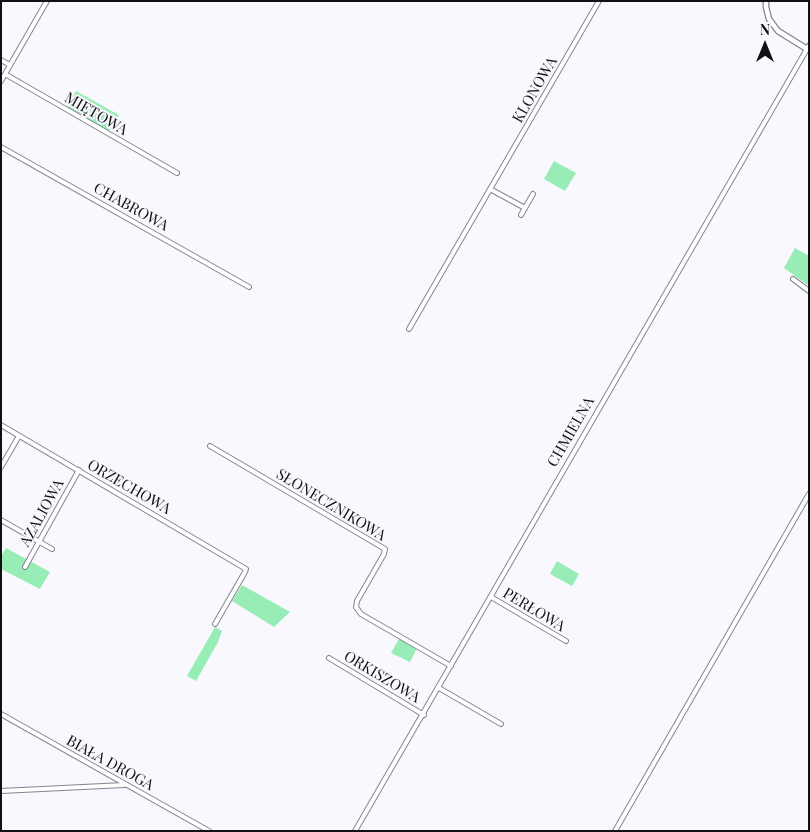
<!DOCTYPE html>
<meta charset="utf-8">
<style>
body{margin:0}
#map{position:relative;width:810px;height:832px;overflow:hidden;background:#f8f8fe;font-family:"Playfair Display",serif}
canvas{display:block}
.frame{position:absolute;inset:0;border:2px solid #111114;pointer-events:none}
.north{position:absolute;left:740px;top:20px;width:50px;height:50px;-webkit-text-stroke:4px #f8f8fe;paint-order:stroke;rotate:0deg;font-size:14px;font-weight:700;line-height:20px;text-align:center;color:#111114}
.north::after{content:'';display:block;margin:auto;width:18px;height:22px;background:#111114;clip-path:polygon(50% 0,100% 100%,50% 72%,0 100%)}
</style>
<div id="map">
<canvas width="810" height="832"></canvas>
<div class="frame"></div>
<div class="north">N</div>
</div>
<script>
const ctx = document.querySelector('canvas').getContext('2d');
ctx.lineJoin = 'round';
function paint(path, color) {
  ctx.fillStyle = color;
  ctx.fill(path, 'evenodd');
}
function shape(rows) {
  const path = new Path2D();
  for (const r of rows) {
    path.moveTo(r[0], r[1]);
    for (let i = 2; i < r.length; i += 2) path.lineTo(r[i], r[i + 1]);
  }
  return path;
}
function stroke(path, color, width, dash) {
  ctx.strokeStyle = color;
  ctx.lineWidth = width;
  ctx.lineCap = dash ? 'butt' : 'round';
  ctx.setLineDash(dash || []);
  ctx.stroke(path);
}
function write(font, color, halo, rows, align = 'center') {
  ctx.font = font + ' "Playfair Display",serif';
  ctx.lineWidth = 4;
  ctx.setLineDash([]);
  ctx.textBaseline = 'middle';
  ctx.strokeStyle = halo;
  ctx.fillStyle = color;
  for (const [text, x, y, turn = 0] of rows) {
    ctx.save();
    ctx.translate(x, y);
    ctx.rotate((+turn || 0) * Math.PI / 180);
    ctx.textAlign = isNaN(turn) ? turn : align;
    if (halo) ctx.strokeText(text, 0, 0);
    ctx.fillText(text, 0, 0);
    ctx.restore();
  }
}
paint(shape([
 [76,91,119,115,109,131,67,108],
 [554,161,576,173,565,191,544,179],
 [795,248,809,256,809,286,784,268],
 [6,548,50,572,40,589,1,569,1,556],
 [557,561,579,574,572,586,550,574],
 [242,585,290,612,274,627,232,601],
 [215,627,222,631,218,642,196,681,187,676],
 [399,639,417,648,410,662,391,653]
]), '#97edb5');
const minor = shape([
 [1,60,10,65],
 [5,74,177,173],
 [1,81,47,1],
 [1,147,249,287],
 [490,189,525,208],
 [521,215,533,194],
 [793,279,809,291],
 [409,329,599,1],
 [1,425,246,569,245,572,215,624],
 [210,446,385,549,384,554,357,601,356,607,361,614,451,666],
 [1,467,19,436],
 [1,520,52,549],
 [25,567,79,470],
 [491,597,566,641],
 [329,658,424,715],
 [439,688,501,724],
 [1,714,209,831],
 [1,791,124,785],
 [355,831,807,49],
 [615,831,809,494]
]);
const tertiary = shape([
 [766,1,766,7,769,19,778,31,807,49,809,46]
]);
stroke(minor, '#85858e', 6);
stroke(tertiary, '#85858e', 7);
stroke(minor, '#fff', 4);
stroke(tertiary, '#fff', 4.5);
write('15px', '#111114', '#f8f8fe', [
 ["KLONOWA",535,90,-60],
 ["MIĘTOWA",96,114,30],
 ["CHABROWA",131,207,29],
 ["CHMIELNA",571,432,-60],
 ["ORZECHOWA",129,487,30],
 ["SŁONECZNIKOWA",331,505,31],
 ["AZALIOWA",42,513,-61],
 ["PERŁOWA",534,610,31],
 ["ORKISZOWA",382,677,31],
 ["BIAŁA DROGA",110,763,29]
]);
</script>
